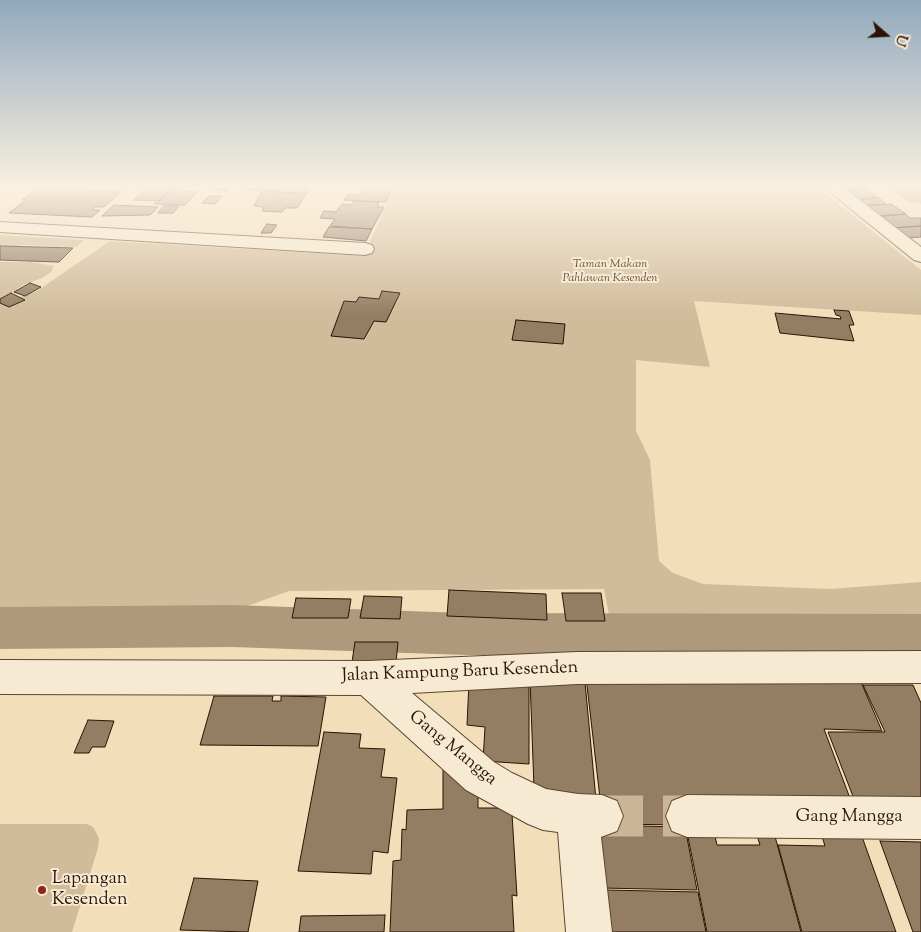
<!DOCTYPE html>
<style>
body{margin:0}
#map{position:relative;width:921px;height:932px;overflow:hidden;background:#f3deba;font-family:"Sorts Mill Goudy",serif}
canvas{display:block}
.north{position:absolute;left:861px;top:10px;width:50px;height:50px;-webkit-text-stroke:4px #f7ead2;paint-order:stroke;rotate:109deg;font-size:14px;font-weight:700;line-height:20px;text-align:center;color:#2b1305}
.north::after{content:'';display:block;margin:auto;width:18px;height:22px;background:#2b1305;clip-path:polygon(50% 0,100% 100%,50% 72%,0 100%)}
</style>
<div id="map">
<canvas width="921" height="932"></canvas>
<div class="north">U</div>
</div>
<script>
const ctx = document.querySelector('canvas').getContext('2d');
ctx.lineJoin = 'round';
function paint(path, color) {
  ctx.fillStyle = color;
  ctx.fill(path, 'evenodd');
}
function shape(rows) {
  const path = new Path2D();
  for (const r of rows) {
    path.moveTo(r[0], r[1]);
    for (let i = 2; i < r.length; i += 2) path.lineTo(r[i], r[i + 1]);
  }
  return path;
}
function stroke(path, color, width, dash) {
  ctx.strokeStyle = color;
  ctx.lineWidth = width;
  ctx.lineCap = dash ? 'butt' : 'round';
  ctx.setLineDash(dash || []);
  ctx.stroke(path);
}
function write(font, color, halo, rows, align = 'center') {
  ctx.font = font + ' "Sorts Mill Goudy",serif';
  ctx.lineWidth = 4;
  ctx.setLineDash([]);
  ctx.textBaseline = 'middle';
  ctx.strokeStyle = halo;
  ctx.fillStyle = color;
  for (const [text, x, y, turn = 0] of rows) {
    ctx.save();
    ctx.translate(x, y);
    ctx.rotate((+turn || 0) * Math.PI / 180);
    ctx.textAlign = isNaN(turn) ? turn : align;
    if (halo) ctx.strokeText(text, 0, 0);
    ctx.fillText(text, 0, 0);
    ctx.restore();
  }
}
paint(shape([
 [395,185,815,185,921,270,921,315,694,301,710,367,636,360,636,431,650,460,659,561,673,573,703,584,830,589,921,582,921,621,610,620,604,589,289,591,219,616,0,615,0,304,37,291,110,241,364,256],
 [0,235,83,240,83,241,76,247,20,245,0,251],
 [0,262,31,262,54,266,51,272,42,278,23,285,0,301],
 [0,824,87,824,93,827,99,838,98,848,72,932,0,932]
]), '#d1bb9b');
paint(shape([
 [232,605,466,613,921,614,921,656,466,655,232,647,0,649,0,607,232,605]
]), '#af997c');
paint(shape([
 [890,185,921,185,921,204,907,201,895,193,890,185]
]), '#af997c');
const building = shape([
 [217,185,232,185,228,191,213,190,217,185],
 [248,185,281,185,277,192,244,190,248,185],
 [281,185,311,185,307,193,277,192,281,185],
 [365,185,394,185,386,202,344,200,347,195,360,195,365,185],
 [865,185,870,189,843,191,837,186,865,185],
 [39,187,122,191,104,207,95,207,92,210,100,210,92,217,9,213,26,200,22,200,39,187],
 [148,187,172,188,159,201,134,200,148,187],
 [174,187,186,188,183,191,197,192,185,205,154,204,159,202,174,187],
 [867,189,877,197,855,200,843,191,867,189],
 [261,192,306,194,297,208,285,208,282,212,262,211,264,207,254,206,261,192],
 [209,196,222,196,215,204,202,203,209,196],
 [879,198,886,204,862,205,855,200,879,198],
 [354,201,379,202,377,207,384,207,372,229,330,226,335,219,320,218,324,211,336,212,342,204,351,205,354,201],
 [891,204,906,214,877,216,863,206,891,204],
 [114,205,158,207,150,215,102,216,114,205],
 [164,206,179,206,173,213,158,213,164,206],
 [905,214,910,218,921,218,921,226,891,228,876,217,905,214],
 [267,224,277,225,271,233,261,233,267,224],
 [921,226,921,237,906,238,893,228,921,226],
 [329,227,372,229,366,241,323,237,329,227],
 [0,246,73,248,59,262,0,260,0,246],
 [30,283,41,287,25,296,14,292,30,283],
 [382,291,400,293,386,322,374,321,364,339,331,336,344,301,356,302,359,297,379,299,382,291],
 [11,293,25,300,9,307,0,303,0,299,11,293],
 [834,310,849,311,854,325,849,325,854,341,780,333,775,313,841,319,840,316,836,315,834,310],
 [516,320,565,324,563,344,512,340,516,320],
 [449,590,546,594,547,620,447,616,449,590],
 [562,593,601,593,605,621,566,621,562,593],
 [364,596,402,597,400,619,360,618,364,596],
 [296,598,351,599,348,618,292,618,296,598],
 [355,642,398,642,396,663,352,662,355,642],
 [586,677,861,682,882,731,824,729,854,809,689,825,603,824,586,677],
 [530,679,585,682,596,800,534,788,530,679],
 [469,682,529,685,529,764,483,761,485,727,467,725,469,682],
 [863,685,913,685,921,703,921,804,856,804,828,732,885,732,863,685],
 [214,696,273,696,272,701,281,701,281,696,326,697,318,746,200,745,214,696],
 [88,720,114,721,105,747,92,747,89,753,74,753,88,720],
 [324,732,361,734,359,748,385,749,381,777,397,778,388,853,373,851,371,874,298,871,324,732],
 [443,768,478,793,478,808,502,808,512,814,517,896,512,895,514,932,390,932,393,861,401,860,402,829,406,830,407,810,443,809,443,768],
 [595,825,685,827,697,890,602,888,595,825],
 [686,827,713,827,717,845,760,845,755,829,773,829,801,932,707,932,686,827],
 [820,830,860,831,896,932,802,932,778,845,825,846,820,830],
 [880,841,921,842,921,932,913,932,880,841],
 [194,878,258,881,248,932,180,930,194,878],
 [605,890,698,892,706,932,609,932,605,890],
 [385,915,384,932,299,932,301,916,385,915]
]);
paint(building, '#937d63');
stroke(building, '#2b1305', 1);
stroke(shape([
 [602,816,687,816]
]), '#cbb596', 41, [41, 20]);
const street = shape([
 [821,185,840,185,921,247,921,262,914,260,821,185],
 [0,222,365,243,372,245,374,249,372,253,365,255,0,232,0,222],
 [921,651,921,683,577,684,412,693,494,762,512,773,546,789,578,794,602,795,617,801,623,816,617,831,601,837,612,932,566,932,558,832,543,830,528,824,466,790,361,695,0,694,0,660,368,661,577,652,921,651],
 [687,795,921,797,921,839,687,837,672,831,666,816,672,801,687,795]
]);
stroke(street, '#5d4632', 2);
paint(street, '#f7ead2');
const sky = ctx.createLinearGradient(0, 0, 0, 316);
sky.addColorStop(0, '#91a9bd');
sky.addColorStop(0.59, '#faf0e0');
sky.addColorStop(1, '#faf0e000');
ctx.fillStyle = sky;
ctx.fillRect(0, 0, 921, 316);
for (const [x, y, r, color] of [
 [42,890,5,"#8f2418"]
]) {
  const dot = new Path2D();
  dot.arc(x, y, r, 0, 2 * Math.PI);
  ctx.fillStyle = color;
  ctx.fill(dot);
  stroke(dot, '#f7ead2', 2);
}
write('italic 12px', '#654e3a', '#f7ead2', [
 ["Taman Makam",610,265],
 ["Pahlawan Kesenden",610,279]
]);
write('18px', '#2b1305', '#f7ead2', [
 ["Jalan Kampung Baru Kesenden",460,673,-2],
 ["Gang Mangga",452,749,39],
 ["Gang Mangga",849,818]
]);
write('18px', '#2b1305', '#f7ead2', [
 ["Lapangan",52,880],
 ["Kesenden",52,901]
], 'left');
</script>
